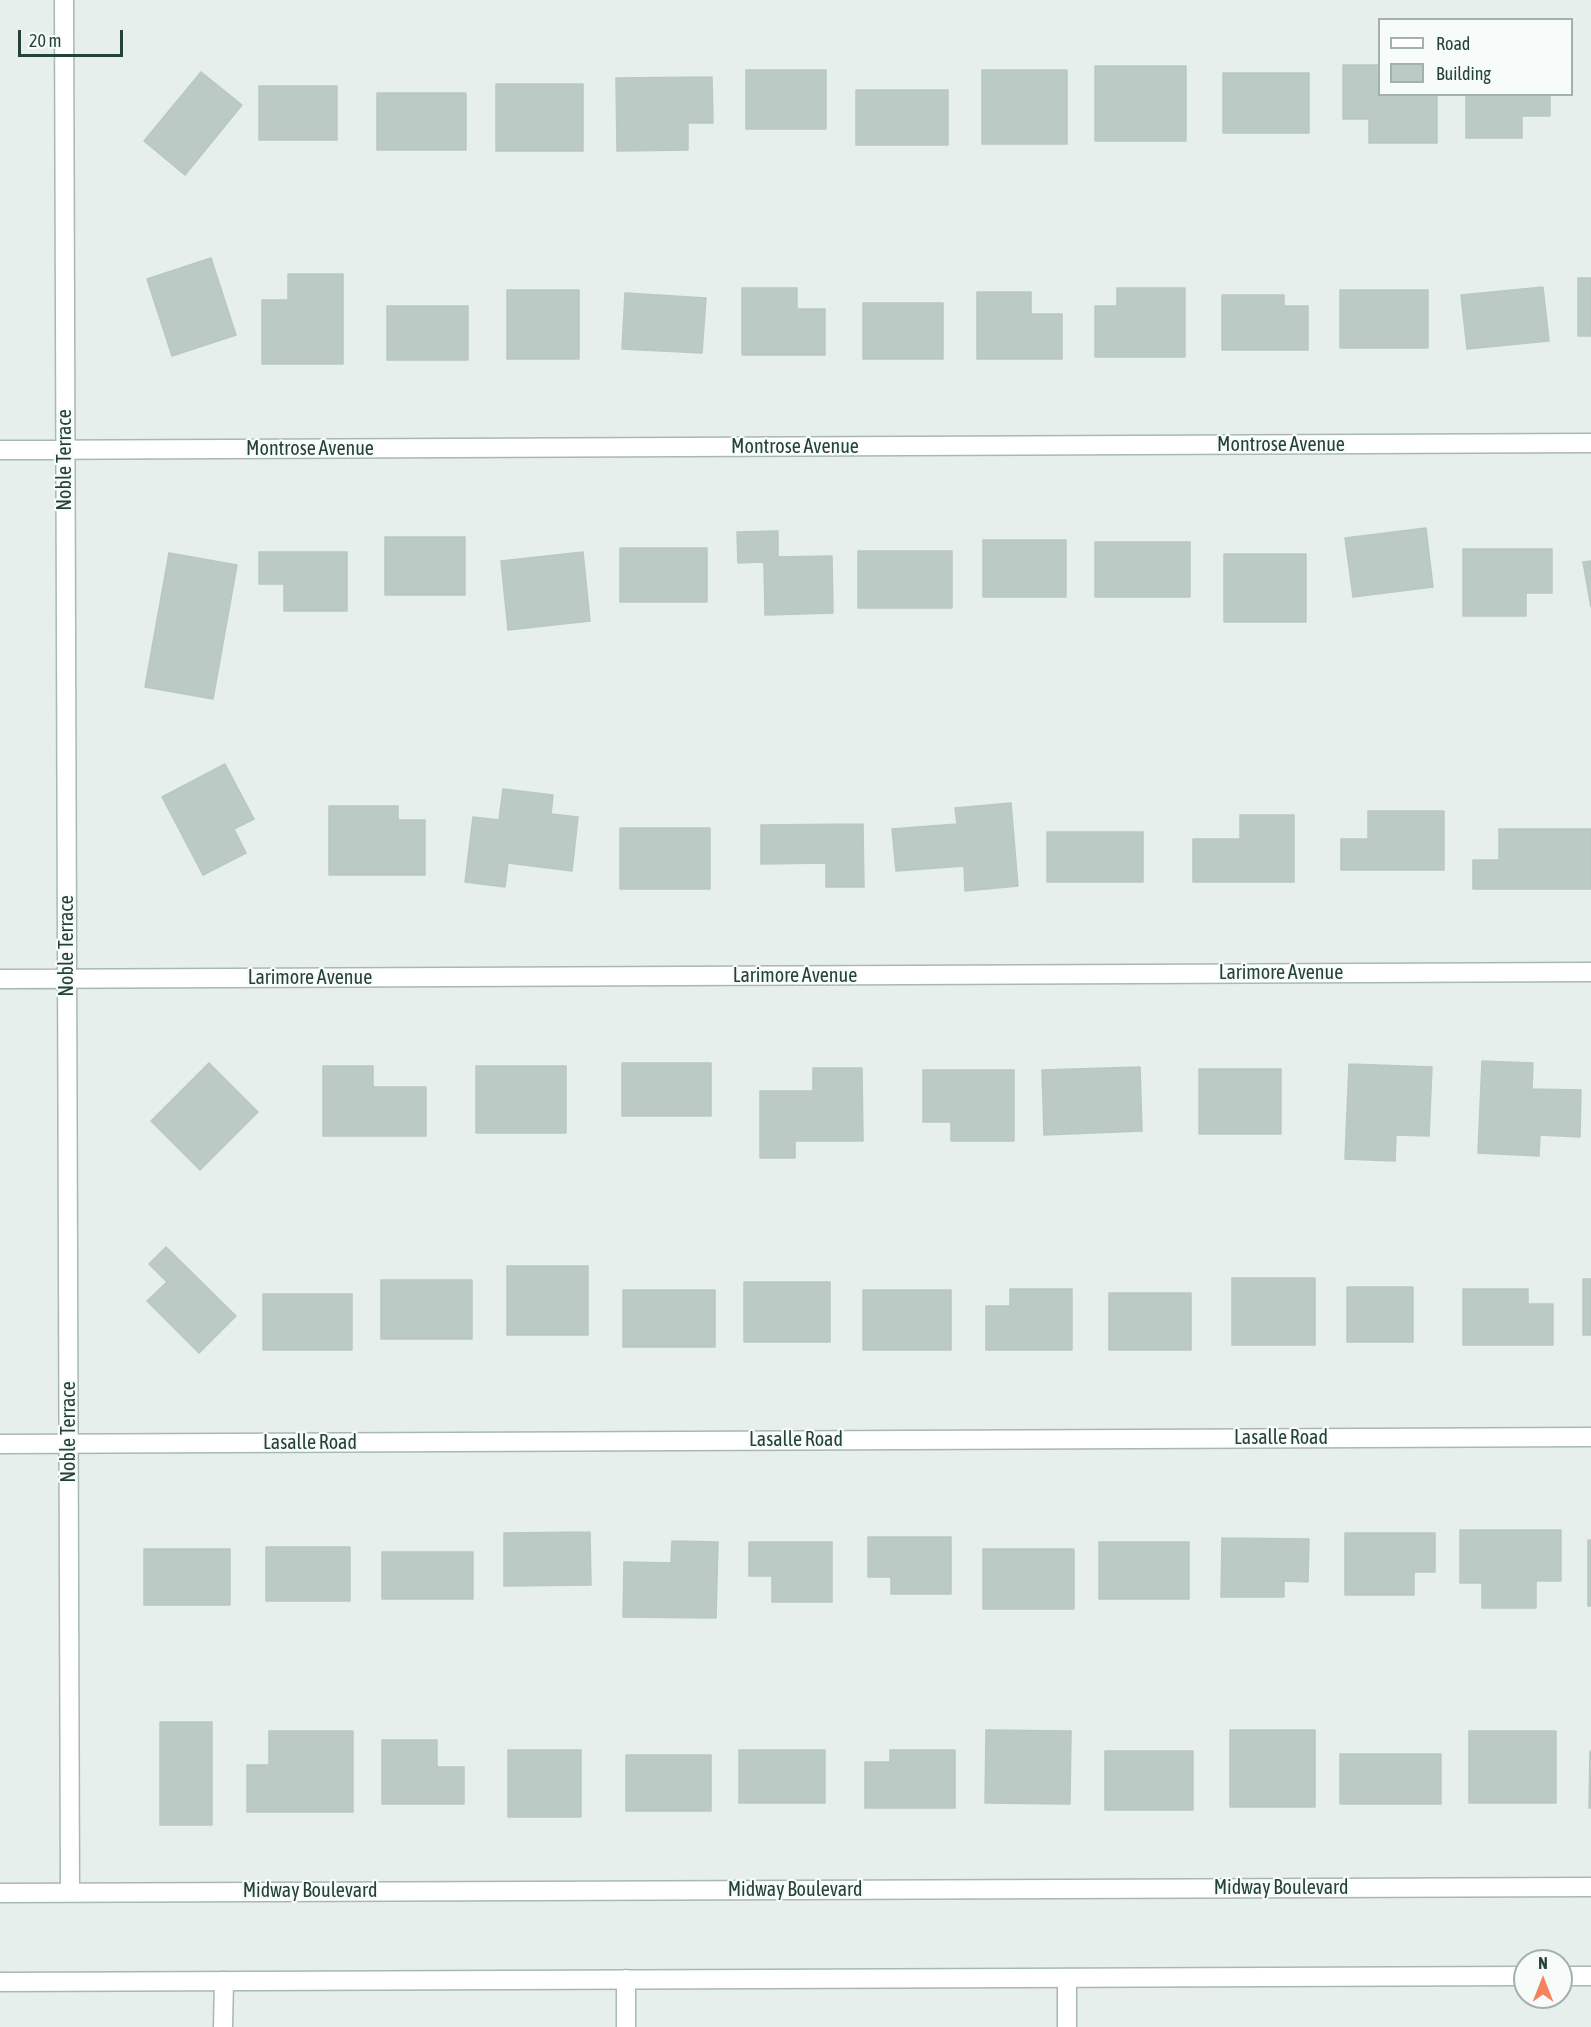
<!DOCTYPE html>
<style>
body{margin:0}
#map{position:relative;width:1591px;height:2027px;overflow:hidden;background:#e6efeb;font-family:"Asap Condensed",sans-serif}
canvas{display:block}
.legend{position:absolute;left:1378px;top:18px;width:195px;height:78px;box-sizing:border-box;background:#f7fbf9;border:2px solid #a3b1ad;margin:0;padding:8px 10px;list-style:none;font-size:18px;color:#24423a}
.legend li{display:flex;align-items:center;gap:12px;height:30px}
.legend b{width:30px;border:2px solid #a3b1ad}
.north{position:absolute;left:1513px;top:1949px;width:60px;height:60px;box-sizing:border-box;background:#f7fbf9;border:2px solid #a3b1ad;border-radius:50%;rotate:0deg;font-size:16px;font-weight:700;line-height:24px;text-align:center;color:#24423a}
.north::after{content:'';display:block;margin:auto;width:21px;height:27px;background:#f4845f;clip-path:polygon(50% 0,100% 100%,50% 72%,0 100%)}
.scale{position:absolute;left:18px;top:30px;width:105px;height:27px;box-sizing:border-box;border:3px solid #24423a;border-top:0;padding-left:8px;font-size:18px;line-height:21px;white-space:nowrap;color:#24423a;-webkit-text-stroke:4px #f7fbf9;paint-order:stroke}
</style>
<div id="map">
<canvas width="1591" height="2027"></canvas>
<ul class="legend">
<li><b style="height:8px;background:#fff"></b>Road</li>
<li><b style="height:16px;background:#bbcac4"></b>Building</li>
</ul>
<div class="north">N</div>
<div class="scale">20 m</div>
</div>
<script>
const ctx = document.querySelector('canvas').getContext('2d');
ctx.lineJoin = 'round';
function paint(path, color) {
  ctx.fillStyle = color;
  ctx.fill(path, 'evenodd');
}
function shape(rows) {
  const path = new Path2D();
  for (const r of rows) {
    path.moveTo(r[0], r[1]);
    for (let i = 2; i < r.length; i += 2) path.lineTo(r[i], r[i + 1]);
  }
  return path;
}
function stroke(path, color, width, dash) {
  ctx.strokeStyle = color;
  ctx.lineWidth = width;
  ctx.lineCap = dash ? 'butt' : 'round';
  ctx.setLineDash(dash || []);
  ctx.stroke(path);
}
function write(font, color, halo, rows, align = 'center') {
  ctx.font = font + ' "Asap Condensed",sans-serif';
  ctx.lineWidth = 4.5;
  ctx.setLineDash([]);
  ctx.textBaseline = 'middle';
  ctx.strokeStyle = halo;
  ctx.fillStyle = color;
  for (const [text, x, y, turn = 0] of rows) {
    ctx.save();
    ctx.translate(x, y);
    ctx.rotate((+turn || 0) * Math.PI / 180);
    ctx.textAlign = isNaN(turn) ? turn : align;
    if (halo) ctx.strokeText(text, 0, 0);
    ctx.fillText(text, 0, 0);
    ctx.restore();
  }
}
const building = shape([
 [1343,65,1380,65,1380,94,1437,94,1437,143,1369,143,1369,119,1343,119,1343,65],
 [1095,66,1186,66,1186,141,1095,141,1095,66],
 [746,70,826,70,826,129,746,129,746,70],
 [982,70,1067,70,1067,144,982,144,982,70],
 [201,72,242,105,185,175,144,141,201,72],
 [1223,73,1309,73,1309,133,1223,133,1223,73],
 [712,77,713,123,688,123,688,150,617,151,616,78,712,77],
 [496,84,583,84,583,151,496,151,496,84],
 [259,86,337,86,337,140,259,140,259,86],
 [856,90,948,90,948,145,856,145,856,90],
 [377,93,466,93,466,150,377,150,377,93],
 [1466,94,1550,94,1550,116,1522,116,1522,138,1466,138,1466,94],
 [211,258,236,335,172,356,147,279,211,258],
 [288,274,343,274,343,364,262,364,262,300,288,300,288,274],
 [1578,278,1591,278,1591,336,1578,336,1578,278],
 [1543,287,1549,341,1467,349,1461,295,1543,287],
 [742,288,797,288,797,309,825,309,825,355,742,355,742,288],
 [1117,288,1185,288,1185,357,1095,357,1095,306,1117,306,1117,288],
 [507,290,579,290,579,359,507,359,507,290],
 [1340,290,1428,290,1428,348,1340,348,1340,290],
 [977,292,1031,292,1031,314,1062,314,1062,359,977,359,977,292],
 [625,293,706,298,702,353,622,349,625,293],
 [1222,295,1284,295,1284,306,1308,306,1308,350,1222,350,1222,295],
 [863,303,943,303,943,359,863,359,863,303],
 [387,306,468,306,468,360,387,360,387,306],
 [1426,528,1433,587,1353,597,1345,538,1426,528],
 [778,531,778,557,832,556,833,613,765,615,764,562,738,563,737,532,778,531],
 [385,537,465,537,465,595,385,595,385,537],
 [983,540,1066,540,1066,597,983,597,983,540],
 [1095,542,1190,542,1190,597,1095,597,1095,542],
 [620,548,707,548,707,602,620,602,620,548],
 [1463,549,1552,549,1552,593,1526,593,1526,616,1463,616,1463,549],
 [858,551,952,551,952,608,858,608,858,551],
 [259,552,347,552,347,611,284,611,284,584,259,584,259,552],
 [583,552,590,621,508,630,501,561,583,552],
 [169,553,237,565,213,699,145,687,169,553],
 [1224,554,1306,554,1306,622,1224,622,1224,554],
 [1591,561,1591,607,1583,562,1591,561],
 [225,764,254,819,234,829,246,853,203,875,162,797,225,764],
 [503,789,553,795,551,814,578,817,572,871,508,863,505,887,465,882,473,817,499,820,503,789],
 [1011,803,1018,886,965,891,964,866,896,871,892,829,957,824,955,808,1011,803],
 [329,806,398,806,398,820,425,820,425,875,329,875,329,806],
 [1368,811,1444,811,1444,870,1341,870,1341,839,1368,839,1368,811],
 [1240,815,1294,815,1294,882,1193,882,1193,839,1240,839,1240,815],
 [863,824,864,887,826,887,826,863,761,864,761,825,863,824],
 [620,828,710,828,710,889,620,889,620,828],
 [1499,829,1591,829,1591,889,1473,889,1473,860,1499,860,1499,829],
 [1047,832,1143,832,1143,882,1047,882,1047,832],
 [1482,1061,1533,1063,1532,1089,1581,1090,1580,1137,1540,1135,1539,1156,1478,1153,1482,1061],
 [209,1063,258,1112,200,1170,151,1121,209,1063],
 [622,1063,711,1063,711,1116,622,1116,622,1063],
 [1349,1064,1432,1067,1429,1136,1396,1135,1395,1161,1345,1159,1349,1064],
 [323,1066,373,1066,373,1087,426,1087,426,1136,323,1136,323,1066],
 [476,1066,566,1066,566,1133,476,1133,476,1066],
 [1140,1067,1142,1131,1044,1135,1042,1070,1140,1067],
 [813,1068,862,1068,863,1141,795,1141,795,1158,760,1158,760,1091,813,1091,813,1068],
 [1199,1069,1281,1069,1281,1134,1199,1134,1199,1069],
 [923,1070,1014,1070,1014,1141,951,1141,951,1122,923,1122,923,1070],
 [166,1247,236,1316,199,1353,147,1301,167,1282,149,1264,166,1247],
 [507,1266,588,1266,588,1335,507,1335,507,1266],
 [1232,1278,1315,1278,1315,1345,1232,1345,1232,1278],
 [1583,1279,1591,1279,1591,1335,1583,1335,1583,1279],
 [381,1280,472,1280,472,1339,381,1339,381,1280],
 [744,1282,830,1282,830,1342,744,1342,744,1282],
 [1347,1287,1413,1287,1413,1342,1347,1342,1347,1287],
 [1010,1289,1072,1289,1072,1350,986,1350,986,1306,1010,1306,1010,1289],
 [1463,1289,1528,1289,1528,1304,1553,1304,1553,1345,1463,1345,1463,1289],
 [623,1290,715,1290,715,1347,623,1347,623,1290],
 [863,1290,951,1290,951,1350,863,1350,863,1290],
 [1109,1293,1191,1293,1191,1350,1109,1350,1109,1293],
 [263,1294,352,1294,352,1350,263,1350,263,1294],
 [1460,1530,1561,1530,1561,1581,1536,1581,1536,1608,1482,1608,1482,1583,1460,1583,1460,1530],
 [590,1532,591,1585,504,1586,504,1533,590,1532],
 [1345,1533,1435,1533,1435,1572,1414,1572,1414,1595,1345,1595,1345,1533],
 [868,1537,951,1537,951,1594,891,1594,891,1577,868,1577,868,1537],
 [1222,1538,1309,1539,1308,1582,1284,1581,1284,1597,1221,1597,1222,1538],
 [1588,1540,1591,1540,1591,1606,1588,1606,1588,1540],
 [672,1541,718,1542,716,1618,623,1617,624,1562,671,1563,672,1541],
 [749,1542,832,1542,832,1602,772,1602,772,1576,749,1576,749,1542],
 [1099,1542,1189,1542,1189,1599,1099,1599,1099,1542],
 [266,1547,350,1547,350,1601,266,1601,266,1547],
 [144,1549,230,1549,230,1605,144,1605,144,1549],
 [983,1549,1074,1549,1074,1609,983,1609,983,1549],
 [382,1552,473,1552,473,1599,382,1599,382,1552],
 [160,1722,212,1722,212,1825,160,1825,160,1722],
 [986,1730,1071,1731,1070,1804,985,1803,986,1730],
 [1230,1730,1315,1730,1315,1807,1230,1807,1230,1730],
 [269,1731,353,1731,353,1812,247,1812,247,1765,269,1765,269,1731],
 [1469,1731,1556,1731,1556,1803,1469,1803,1469,1731],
 [382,1740,437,1740,437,1767,464,1767,464,1804,382,1804,382,1740],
 [508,1750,581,1750,581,1817,508,1817,508,1750],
 [739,1750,825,1750,825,1803,739,1803,739,1750],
 [890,1750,955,1750,955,1808,865,1808,865,1762,890,1762,890,1750],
 [1105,1751,1193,1751,1193,1810,1105,1810,1105,1751],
 [1590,1751,1591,1751,1591,1808,1589,1808,1590,1751],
 [1340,1754,1441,1754,1441,1804,1340,1804,1340,1754],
 [626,1755,711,1755,711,1811,626,1811,626,1755]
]);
paint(building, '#bbcac4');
stroke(building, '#b8c9c2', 1.5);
const minor = shape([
 [64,0,70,1892],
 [0,450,1591,443],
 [0,979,1591,972],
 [0,1444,1591,1437],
 [223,2027,224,1981],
 [626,2027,626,1979],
 [1067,2027,1067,1978]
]);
const tertiary = shape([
 [0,1893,1591,1887],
 [1561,1976,1591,1976],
 [0,1982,1525,1976]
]);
stroke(minor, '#a8b8b2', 21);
stroke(tertiary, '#a8b8b2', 21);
stroke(minor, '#fff', 18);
stroke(tertiary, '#fff', 18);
write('20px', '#24423a', '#f7fbf9', [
 ["Montrose Avenue",1281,445],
 ["Montrose Avenue",795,447],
 ["Montrose Avenue",310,449],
 ["Noble Terrace",65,460,-90],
 ["Noble Terrace",67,946,-90],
 ["Larimore Avenue",1281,973],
 ["Larimore Avenue",795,976],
 ["Larimore Avenue",310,978],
 ["Noble Terrace",69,1432,-90],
 ["Lasalle Road",1281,1438],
 ["Lasalle Road",796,1440],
 ["Lasalle Road",310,1443],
 ["Midway Boulevard",1281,1888],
 ["Midway Boulevard",795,1890],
 ["Midway Boulevard",310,1891]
]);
</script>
